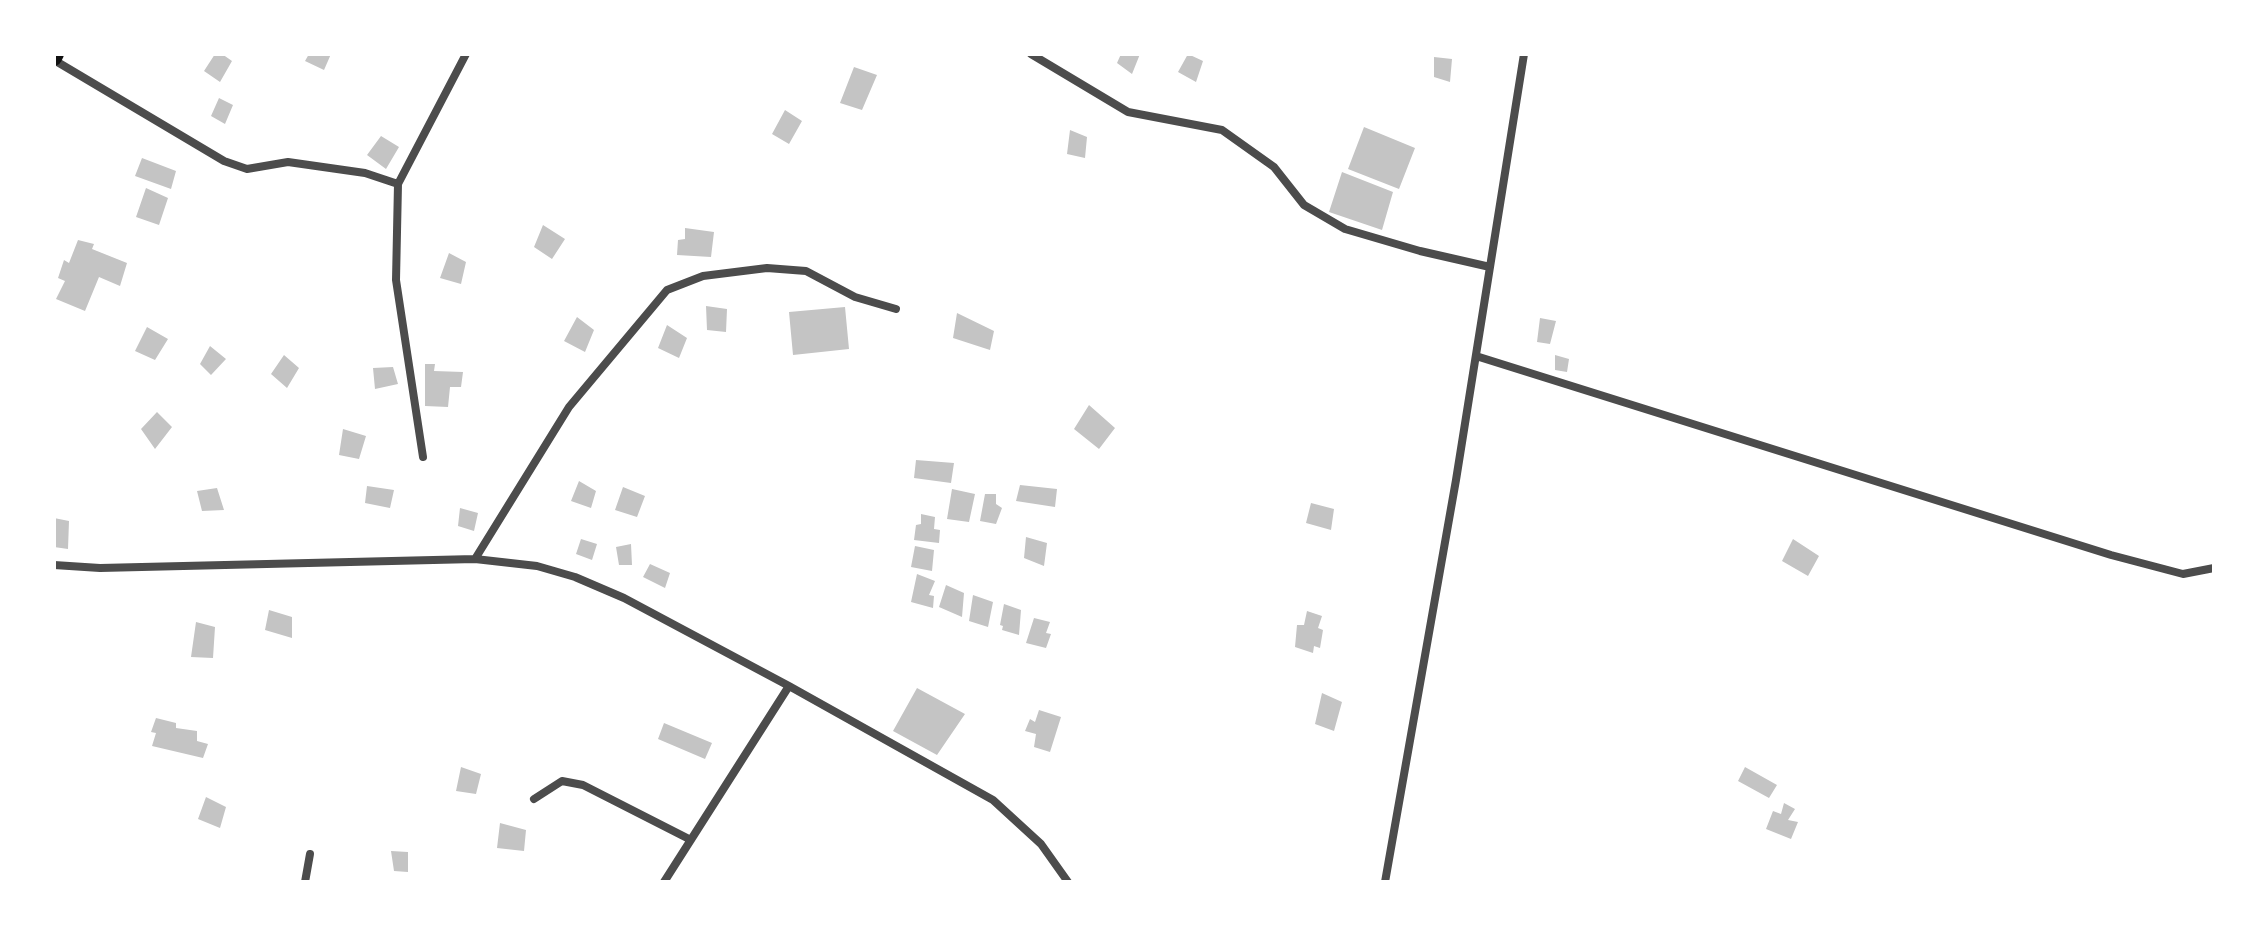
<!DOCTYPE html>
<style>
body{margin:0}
#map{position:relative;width:2268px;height:936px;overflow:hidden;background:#fff;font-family:"Sofia Sans Condensed",sans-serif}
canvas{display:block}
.frame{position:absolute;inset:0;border:56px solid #fff;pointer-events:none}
</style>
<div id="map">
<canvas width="2268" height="936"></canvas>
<div class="frame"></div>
</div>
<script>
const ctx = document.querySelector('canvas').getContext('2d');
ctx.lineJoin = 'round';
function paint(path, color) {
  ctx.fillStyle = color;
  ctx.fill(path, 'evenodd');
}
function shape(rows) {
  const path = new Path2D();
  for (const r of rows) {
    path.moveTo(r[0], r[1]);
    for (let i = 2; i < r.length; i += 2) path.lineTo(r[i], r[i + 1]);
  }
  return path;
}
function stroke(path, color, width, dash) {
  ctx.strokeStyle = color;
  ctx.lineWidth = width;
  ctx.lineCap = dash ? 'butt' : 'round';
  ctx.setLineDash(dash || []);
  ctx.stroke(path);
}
paint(shape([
 [215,54,222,54,232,61,220,82,204,71],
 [309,54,331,54,324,70,305,61],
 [1121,54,1140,54,1132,74,1117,63],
 [1188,54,1203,61,1196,82,1178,72],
 [1434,57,1452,59,1450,82,1434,77],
 [854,67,877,75,862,110,840,103],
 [219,98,233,105,225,124,211,116],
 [785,110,802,121,789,144,772,134],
 [1364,127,1415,148,1399,189,1348,169],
 [1070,130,1087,137,1085,158,1067,154],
 [381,136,399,147,386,169,367,155],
 [142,158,176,171,171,189,135,176],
 [1342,172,1393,192,1382,230,1329,212],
 [146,188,168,198,159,225,136,217],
 [543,225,565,239,552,259,534,247],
 [685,228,714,232,711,257,677,255,678,240,685,239],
 [78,240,94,244,92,249,127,263,120,286,99,277,85,311,56,299,65,281,58,278,64,260,69,263],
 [449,253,466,262,461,284,440,278],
 [706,306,727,309,726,332,707,330],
 [845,307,849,349,793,355,789,312],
 [957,313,994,331,990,350,953,338],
 [577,317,594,330,585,352,564,341],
 [1540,318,1556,321,1550,344,1537,342],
 [667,325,687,338,679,358,658,348],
 [147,327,168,339,155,360,135,351],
 [210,346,226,359,211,375,200,364],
 [284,355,299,368,287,388,271,374],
 [1555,355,1569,359,1567,372,1555,370],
 [425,364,435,364,434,371,463,372,461,387,450,387,448,407,425,406],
 [393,367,398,384,375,389,373,368],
 [1089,405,1115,428,1099,449,1074,429],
 [157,412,172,427,155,449,141,429],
 [343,429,366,436,359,459,339,455],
 [916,460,954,463,951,483,914,478],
 [579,481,596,491,591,508,571,501],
 [1020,485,1057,489,1055,507,1016,501],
 [367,486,394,490,390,508,365,503],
 [623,487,645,496,637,517,615,510],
 [217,488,224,510,202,511,197,491],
 [952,489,975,494,969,522,947,519],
 [985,494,996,494,996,504,1002,508,996,524,980,521],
 [1311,503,1334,509,1331,530,1306,523],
 [460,508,478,513,474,531,458,526],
 [921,514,935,517,934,529,940,530,939,543,914,540,916,525,921,524],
 [54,518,69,521,68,549,54,547],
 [1026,537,1047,543,1044,566,1024,558],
 [581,539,597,544,592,560,576,554],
 [1793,539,1819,556,1808,576,1782,561],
 [631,544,632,565,619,565,616,547],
 [915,546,934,550,932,571,911,567],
 [650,564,670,573,665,588,643,577],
 [917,574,935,581,929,595,934,596,933,608,911,602],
 [946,585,964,593,962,617,939,607],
 [973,595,993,602,988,627,969,621],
 [1004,604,1021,610,1019,635,1002,630,1003,626,1000,625],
 [269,610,292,617,292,638,265,630],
 [1307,611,1322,616,1318,628,1323,630,1320,648,1314,646,1313,653,1295,647,1297,625,1304,625],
 [1034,618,1050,622,1046,633,1051,634,1046,648,1026,643],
 [196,622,215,627,213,658,191,657],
 [917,688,965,714,937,755,893,731],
 [1322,693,1342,702,1334,731,1315,724],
 [1039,710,1061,717,1050,752,1034,747,1036,734,1025,731,1030,719,1035,722],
 [156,718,176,723,176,728,197,731,197,741,208,744,203,758,152,746,156,733,151,732],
 [664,723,712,743,705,759,658,739],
 [461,767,481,774,476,794,456,791],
 [1745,767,1777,785,1769,798,1738,781],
 [206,797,226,807,220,828,198,819],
 [1784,803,1795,809,1788,820,1798,822,1791,839,1766,829,1773,811,1781,814],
 [500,823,526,830,524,851,497,848],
 [391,851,408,852,408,872,394,871]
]), '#c4c4c4');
stroke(shape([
 [1031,54,1128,112,1222,130,1274,167,1304,205,1345,229,1420,251,1490,267],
 [54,60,224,161,247,169,288,162,365,173,398,184],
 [1476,356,2111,555,2183,574,2214,568],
 [423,457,396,280,398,184,466,54],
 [475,559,569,407,667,290,703,276,767,268,806,271,855,297,896,309],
 [54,565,100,568,475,559,537,566,575,577,624,598,789,686,993,800,1041,844,1068,882],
 [534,799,562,781,583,785,691,840],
 [305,882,310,854],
 [664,882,789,686],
 [1385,882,1456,480,1524,54]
]), '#4c4c4c', 8);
stroke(shape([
 [54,58,56,54]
]), '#111', 16);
</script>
